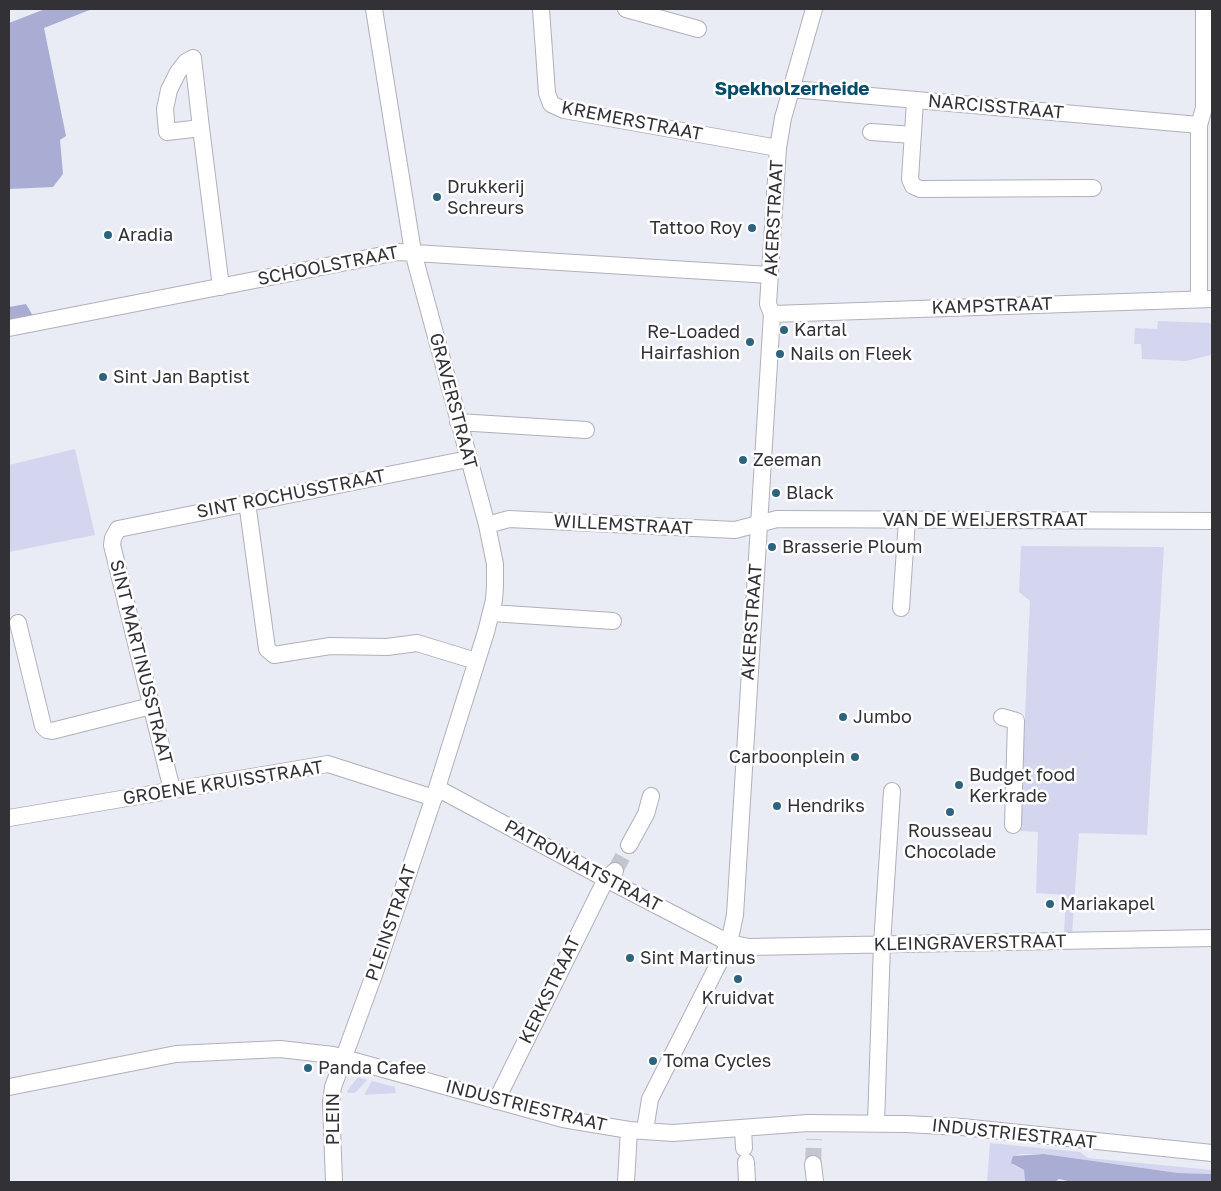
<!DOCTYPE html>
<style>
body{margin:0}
#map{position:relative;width:1221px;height:1191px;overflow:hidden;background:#e9ebf5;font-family:"Golos Text",sans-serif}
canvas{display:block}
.frame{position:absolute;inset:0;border:10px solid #323236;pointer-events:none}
</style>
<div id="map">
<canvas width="1221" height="1191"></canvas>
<div class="frame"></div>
</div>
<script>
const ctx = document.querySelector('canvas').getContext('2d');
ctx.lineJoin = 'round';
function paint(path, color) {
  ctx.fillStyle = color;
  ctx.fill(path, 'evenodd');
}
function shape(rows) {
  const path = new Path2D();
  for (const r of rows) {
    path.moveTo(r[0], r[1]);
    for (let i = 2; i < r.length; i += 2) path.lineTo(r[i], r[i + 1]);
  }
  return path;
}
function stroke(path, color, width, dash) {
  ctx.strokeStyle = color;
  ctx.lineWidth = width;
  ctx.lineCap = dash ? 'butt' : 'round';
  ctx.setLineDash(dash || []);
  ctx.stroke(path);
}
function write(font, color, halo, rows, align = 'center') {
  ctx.font = font + ' "Golos Text",sans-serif';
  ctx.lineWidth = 5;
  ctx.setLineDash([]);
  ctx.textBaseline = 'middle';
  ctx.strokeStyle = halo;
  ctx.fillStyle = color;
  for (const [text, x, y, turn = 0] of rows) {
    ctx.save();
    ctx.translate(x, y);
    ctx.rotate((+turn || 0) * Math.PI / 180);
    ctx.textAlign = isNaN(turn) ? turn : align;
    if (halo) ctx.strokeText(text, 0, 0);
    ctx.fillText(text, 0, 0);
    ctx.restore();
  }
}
paint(shape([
 [1158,321,1212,323,1211,355,1186,361,1142,359,1141,344,1134,344,1135,328,1157,329],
 [75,449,95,535,9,552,9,465],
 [1021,546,1164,547,1147,835,1079,833,1072,934,1064,934,1066,895,1036,893,1038,832,1020,831,1030,601,1019,592],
 [358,1077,367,1080,355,1093,348,1093,347,1091],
 [372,1081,395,1087,396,1093,364,1095],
 [990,1143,1080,1152,1088,1158,1212,1170,1212,1174,1178,1173,1044,1154,1021,1154,1016,1155,1013,1165,1024,1170,1025,1182,987,1182]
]), '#d4d6ef');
paint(shape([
 [45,9,92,9,44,28,66,136,60,140,63,174,53,187,9,189,9,23],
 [26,304,33,316,9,320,9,307],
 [1044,1154,1178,1173,1212,1174,1212,1182,1072,1182,1059,1179,1055,1182,1025,1182,1024,1170,1011,1163,1013,1156]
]), '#a9acd3');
stroke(shape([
 [615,871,629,845],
 [813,1164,814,1139]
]), '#c4c6cf', 16, [16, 8]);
const minor = shape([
 [541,9,547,93,551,104,564,110,778,148],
 [626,9,698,29],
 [193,58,201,128,167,132,165,109,169,90,178,72,186,62,193,58],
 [792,89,1199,125],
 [915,101,910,179,913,186,920,189,1093,188],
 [201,128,221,287],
 [871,132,913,135],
 [1199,298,1199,125,1204,108,1204,9],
 [772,314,1212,299],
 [9,328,398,252,770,275],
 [458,422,586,430],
 [247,502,267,649,274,655,330,646,387,647,417,643,476,661],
 [487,525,509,519,735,530,777,519,1212,521],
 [901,608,907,519],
 [491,613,613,621],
 [18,623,43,726,47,730,52,731,151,706],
 [1002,717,1016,721,1013,825],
 [437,788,606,879,729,943,749,947,1212,938],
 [172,790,112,545,113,538,118,529,468,459],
 [9,818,328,764,434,798],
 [629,845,646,814,651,796],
 [9,1087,176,1054,280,1049,333,1055,563,1119,629,1130,673,1133,808,1123,906,1124,962,1127,1212,1153],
 [496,1101,606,879,615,871],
 [876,1123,882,944,892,791],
 [743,1129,744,1148],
 [645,1130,650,1099,729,943,735,915,772,314,768,304,778,148,783,118,814,9],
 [746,1162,747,1182],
 [813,1164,815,1182],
 [334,1182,331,1102,333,1087,375,972,437,788,486,632,494,600,495,586,495,564,487,525,413,252,374,9],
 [626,1182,629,1130]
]);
stroke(minor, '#afb0ba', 18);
stroke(minor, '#fff', 16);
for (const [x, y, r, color] of [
 [437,197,5,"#2d637e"],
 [752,228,5,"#2d637e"],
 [108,235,5,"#2d637e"],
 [784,330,5,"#2d637e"],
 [750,342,5,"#2d637e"],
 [780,354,5,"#2d637e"],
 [103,377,5,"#2d637e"],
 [743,460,5,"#2d637e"],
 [776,493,5,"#2d637e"],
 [772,547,5,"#2d637e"],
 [843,717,5,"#2d637e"],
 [855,757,5,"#2d637e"],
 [959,785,5,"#2d637e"],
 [777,806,5,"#2d637e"],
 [950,812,5,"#2d637e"],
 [1050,904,5,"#2d637e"],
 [630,958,5,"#2d637e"],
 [738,979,5,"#2d637e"],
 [653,1061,5,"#2d637e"],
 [308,1068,5,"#2d637e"]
]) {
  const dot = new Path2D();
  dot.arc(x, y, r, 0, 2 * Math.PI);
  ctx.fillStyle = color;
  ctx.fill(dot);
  stroke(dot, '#fff', 2);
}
write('18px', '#323236', '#fff', [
 ["NARCISSTRAAT",996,107,5],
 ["KREMERSTRAAT",632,121,11],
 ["AKERSTRAAT",774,218,-87],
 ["SCHOOLSTRAAT",328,266,-11],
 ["KAMPSTRAAT",992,306,-2],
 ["GRAVERSTRAAT",453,401,75],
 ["SINT ROCHUSSTRAAT",291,494,-11],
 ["VAN DE WEIJERSTRAAT",985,520],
 ["WILLEMSTRAAT",623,525,3],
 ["AKERSTRAAT",752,622,-86],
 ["SINT MARTINUSSTRAAT",141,662,76],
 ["GROENE KRUISSTRAAT",223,783,-9],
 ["PATRONAATSTRAAT",583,866,28],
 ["PLEINSTRAAT",391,923,-71],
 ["KLEINGRAVERSTRAAT",970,943,-1],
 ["KERKSTRAAT",550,990,-64],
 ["INDUSTRIESTRAAT",526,1106,14],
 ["PLEIN",333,1119,-90],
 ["INDUSTRIESTRAAT",1014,1134,6]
]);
write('18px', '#323236', '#fff', [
 ["Drukkerij",447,187],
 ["Schreurs",447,208],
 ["Tattoo Roy",742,228,"right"],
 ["Aradia",118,235],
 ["Kartal",794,330],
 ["Re-Loaded",740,332,"right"],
 ["Hairfashion",740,353,"right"],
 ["Nails on Fleek",790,354],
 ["Sint Jan Baptist",113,377],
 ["Zeeman",753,460],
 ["Black",786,493],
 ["Brasserie Ploum",782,547],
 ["Jumbo",853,717],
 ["Carboonplein",845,757,"right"],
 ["Budget food",969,775],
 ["Kerkrade",969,796],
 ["Hendriks",787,806],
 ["Rousseau",950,831,"center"],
 ["Chocolade",950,852,"center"],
 ["Mariakapel",1060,904],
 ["Sint Martinus",640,958],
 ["Kruidvat",738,998,"center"],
 ["Toma Cycles",663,1061],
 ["Panda Cafee",318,1068]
], 'left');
write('bold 19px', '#034c69', '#fff', [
 ["Spekholzerheide",792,89]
]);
</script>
